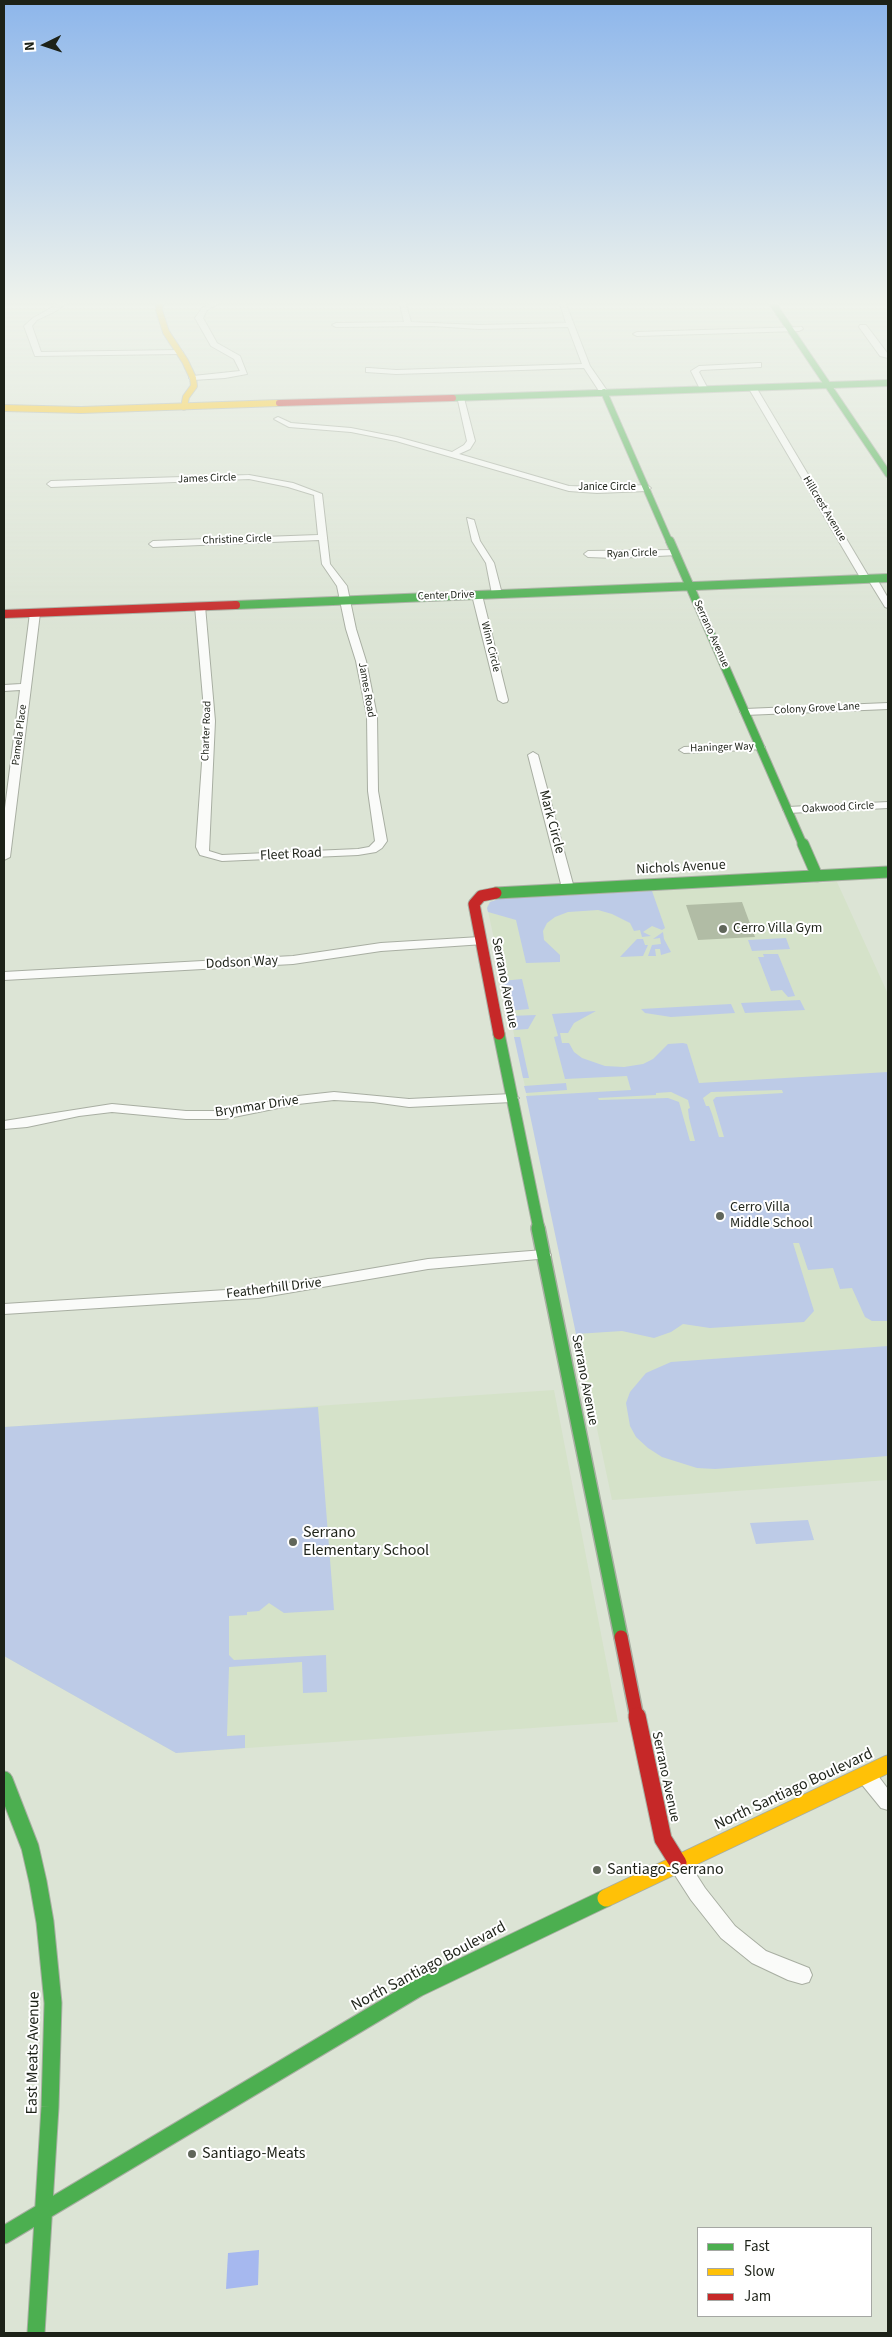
<!DOCTYPE html>
<style>
body{margin:0}
#map{position:relative;width:892px;height:2337px;overflow:hidden;background:#dce4d5;font-family:"Source Sans 3",sans-serif}
canvas{display:block}
.frame{position:absolute;inset:0;border:5px solid #1d2218;pointer-events:none}
.legend{position:absolute;left:697px;top:2227px;width:175px;height:90px;box-sizing:border-box;background:#fff;border:1px solid #a5a7a3;margin:0;padding:6px 9px;list-style:none;font-size:15px;color:#1d2218}
.legend li{display:flex;align-items:center;gap:10px;height:25px}
.legend b{width:25px;border:1px solid #a5a7a3}
.north{position:absolute;left:20px;top:20px;width:50px;height:50px;-webkit-text-stroke:4px #fff;paint-order:stroke;rotate:266deg;font-size:14px;font-weight:700;line-height:20px;text-align:center;color:#1d2218}
.north::after{content:'';display:block;margin:auto;width:18px;height:22px;background:#1d2218;clip-path:polygon(50% 0,100% 100%,50% 72%,0 100%)}
</style>
<div id="map">
<canvas width="892" height="2337"></canvas>
<div class="frame"></div>
<ul class="legend">
<li><b style="height:6px;background:#4caf50"></b>Fast</li>
<li><b style="height:6px;background:#ffc107"></b>Slow</li>
<li><b style="height:6px;background:#c62828"></b>Jam</li>
</ul>
<div class="north">N</div>
</div>
<script>
const ctx = document.querySelector('canvas').getContext('2d');
ctx.lineJoin = 'round';
function paint(path, color) {
  ctx.fillStyle = color;
  ctx.fill(path, 'evenodd');
}
function shape(rows) {
  const path = new Path2D();
  for (const r of rows) {
    path.moveTo(r[0], r[1]);
    for (let i = 2; i < r.length; i += 2) path.lineTo(r[i], r[i + 1]);
  }
  return path;
}
function stroke(path, color, width, dash) {
  ctx.strokeStyle = color;
  ctx.lineWidth = width;
  ctx.lineCap = dash ? 'butt' : 'round';
  ctx.setLineDash(dash || []);
  ctx.stroke(path);
}
function write(font, color, halo, rows, align = 'center') {
  ctx.font = font + ' "Source Sans 3",sans-serif';
  ctx.lineWidth = 4;
  ctx.setLineDash([]);
  ctx.textBaseline = 'middle';
  ctx.strokeStyle = halo;
  ctx.fillStyle = color;
  for (const [text, x, y, turn = 0] of rows) {
    ctx.save();
    ctx.translate(x, y);
    ctx.rotate((+turn || 0) * Math.PI / 180);
    ctx.textAlign = isNaN(turn) ? turn : align;
    if (halo) ctx.strokeText(text, 0, 0);
    ctx.fillText(text, 0, 0);
    ctx.restore();
  }
}
paint(shape([
 [837,882,888,994,888,1480,612,1500,487,906,490,902,499,899],
 [554,1390,618,1722,176,1753,4,1656,4,1427]
]), '#d5e2c9');
paint(shape([
 [652,891,665,928,662,930,652,926,643,932,651,936,642,937,640,930,634,931,630,923,612,914,598,910,568,912,555,917,547,923,543,931,544,940,560,955,560,962,526,963,516,920,488,912,487,908,490,902,499,899],
 [663,932,664,939,671,952,661,955,660,949,655,949,656,956,648,956,652,945,661,944,660,938,653,939],
 [786,938,790,949,752,951,748,940],
 [637,939,643,939,645,945,648,945,643,956,620,957],
 [763,954,778,954,795,996,788,997,782,990,771,991,758,957,764,957],
 [522,979,529,1009,508,1011,502,981],
 [800,1000,805,1010,745,1013,741,1003],
 [731,1004,735,1013,671,1017,645,1013,641,1009],
 [596,1011,574,1023,568,1033,560,1033,562,1043,569,1043,574,1052,582,1058,605,1066,624,1067,643,1064,653,1059,668,1044,683,1043,687,1044,699,1083,888,1072,888,1321,872,1321,865,1317,852,1288,840,1289,833,1268,808,1270,799,1243,793,1243,814,1311,804,1322,710,1328,683,1324,671,1332,654,1338,622,1331,576,1334,526,1096,631,1090,627,1076,565,1079,554,1037,558,1036,552,1014],
 [782,1090,783,1093,716,1097,713,1100,724,1137,719,1137,712,1114,709,1106,706,1106,703,1098,711,1092],
 [671,1092,688,1100,690,1108,688,1109,689,1118,695,1141,690,1141,679,1102,668,1098,599,1100,598,1098,656,1095,656,1093],
 [536,1015,528,1029,513,1030,509,1016],
 [514,1037,520,1037,529,1078,523,1078],
 [566,1083,567,1090,526,1093,524,1086],
 [888,1346,888,1456,715,1469,697,1468,662,1457,648,1448,636,1437,630,1426,626,1403,630,1392,646,1373,671,1362],
 [318,1407,334,1610,284,1613,269,1603,259,1611,247,1612,247,1615,229,1616,229,1655,234,1660,326,1655,327,1692,303,1693,302,1662,229,1667,227,1736,245,1735,245,1748,176,1753,4,1656,4,1427],
 [808,1520,814,1540,756,1544,750,1523]
]), '#bdcbe7');
paint(shape([
 [259,2250,258,2285,226,2289,228,2253]
]), '#a6b8ef');
paint(shape([
 [742,902,755,937,698,940,686,905]
]), '#b1bca5');
const street = shape([
 [58,304,65,304,56,311,37,320,32,326,41,352,179,350,183,352,179,354,35,356,24,326,33,318,58,304],
 [210,304,218,304,207,310,203,318,217,343,240,356,247,374,225,378,193,380,189,378,193,376,240,371,234,359,211,346,195,318,202,308,210,304],
 [400,304,406,304,411,322,479,325,566,323,560,304,566,304,590,366,608,392,601,394,584,368,396,374,366,372,366,368,369,368,396,370,582,364,568,327,479,329,432,326,336,327,332,325,336,323,404,322,400,304],
 [860,325,866,325,888,354,888,358,880,356,859,327,860,325],
 [802,327,803,329,799,331,637,336,633,334,637,332,802,327],
 [758,363,761,363,761,367,701,370,699,372,708,389,704,391,700,389,691,371,699,366,758,363],
 [749,385,756,387,869,577,877,579,888,598,888,608,885,607,869,581,861,579,748,387,749,385],
 [457,396,464,398,475,441,470,449,459,454,569,486,597,487,647,485,651,488,647,491,597,493,569,491,396,441,351,432,289,427,274,419,278,417,291,423,351,428,397,437,452,452,464,445,467,441,457,396],
 [249,475,293,483,322,494,330,564,347,586,356,629,366,661,377,716,378,791,387,841,382,848,376,852,358,855,222,861,200,855,196,847,205,721,195,606,200,603,205,606,215,721,209,851,222,855,358,849,369,847,375,841,368,791,367,716,356,661,346,629,337,586,322,564,319,540,153,547,149,544,153,541,318,535,314,495,288,487,249,479,51,487,47,484,51,481,249,475],
 [467,518,474,520,480,541,494,563,502,594,500,596,492,594,486,563,472,541,467,518],
 [675,550,678,551,678,555,615,558,588,557,584,554,588,551,675,550],
 [477,592,482,595,508,700,507,702,503,703,498,700,472,595,477,592],
 [35,610,40,613,31,687,10,857,4,860,4,816,20,690,4,691,4,685,21,684,30,613,35,610],
 [888,703,888,709,745,715,740,712,745,709,888,703],
 [760,744,765,747,764,749,684,753,679,750,684,747,760,744],
 [533,752,538,755,574,888,572,890,564,890,562,888,528,755,533,752],
 [888,802,888,808,788,813,783,810,788,807,888,802],
 [480,937,484,938,486,941,484,944,381,951,293,964,4,980,4,972,293,956,381,943,480,937],
 [334,1092,409,1099,512,1094,519,1098,512,1102,409,1107,373,1102,334,1100,298,1104,224,1119,186,1119,112,1112,79,1116,27,1127,4,1129,4,1121,112,1104,186,1111,224,1111,298,1096,334,1092],
 [544,1250,549,1252,551,1255,549,1258,428,1269,258,1298,4,1314,4,1304,258,1288,428,1259,544,1250],
 [866,1767,873,1769,888,1789,888,1810,881,1808,859,1781,857,1775,859,1769,866,1767],
 [678,1855,685,1857,705,1888,735,1926,766,1951,809,1968,812,1975,809,1982,802,1984,788,1980,752,1963,721,1938,691,1900,671,1869,668,1863,671,1857,678,1855]
]);
const fastFar4 = shape([
 [773,304,888,474],
 [604,392,670,543],
 [453,398,888,383]
]);
const fastFar3 = shape([
 [670,541,803,845],
 [236,605,888,578]
]);
const fastFar2 = shape([
 [803,844,817,876],
 [496,893,888,872],
 [499,1034,539,1229]
]);
const fastFar1 = shape([
 [538,1228,621,1637]
]);
const fast = shape([
 [4,1780,30,1847,38,1882,45,1922,53,2003,50,2107,36,2333],
 [4,2235,418,1988,606,1898]
]);
const slowFar1 = shape([
 [160,304,159,310,166,332,185,361,193,378,194,386,186,397,184,407],
 [4,408,81,410,279,403]
]);
const slow = shape([
 [606,1898,888,1764]
]);
const jamFar4 = shape([
 [279,403,453,398]
]);
const jamFar3 = shape([
 [4,614,236,605]
]);
const jamFar2 = shape([
 [496,893,481,896,474,904,499,1034]
]);
const jamFar1 = shape([
 [621,1637,637,1718]
]);
const jam = shape([
 [637,1716,663,1839,678,1863]
]);
stroke(street, '#a8aea2', 2);
stroke(fastFar4, '#a8aea2', 8);
stroke(fastFar3, '#a8aea2', 10);
stroke(fastFar2, '#a8aea2', 13);
stroke(fastFar1, '#a8aea2', 16);
stroke(fast, '#a8aea2', 19);
stroke(slowFar1, '#a8aea2', 8);
stroke(slow, '#a8aea2', 19);
stroke(jamFar4, '#a8aea2', 8);
stroke(jamFar3, '#a8aea2', 10);
stroke(jamFar2, '#a8aea2', 13);
stroke(jamFar1, '#a8aea2', 16);
stroke(jam, '#a8aea2', 19);
paint(street, '#fafbf9');
stroke(fastFar4, '#4caf50', 6);
stroke(fastFar3, '#4caf50', 8);
stroke(fastFar2, '#4caf50', 11);
stroke(fastFar1, '#4caf50', 13);
stroke(fast, '#4caf50', 17);
stroke(slowFar1, '#ffc107', 6);
stroke(slow, '#ffc107', 17);
stroke(jamFar4, '#c62828', 6);
stroke(jamFar3, '#c62828', 8);
stroke(jamFar2, '#c62828', 11);
stroke(jamFar1, '#c62828', 13);
stroke(jam, '#c62828', 17);
const sky = ctx.createLinearGradient(0, 0, 0, 631);
sky.addColorStop(0, '#8db6eb');
sky.addColorStop(0.48, '#eff3ec');
sky.addColorStop(1, '#eff3ec00');
ctx.fillStyle = sky;
ctx.fillRect(0, 0, 892, 631);
for (const [x, y, r, color] of [
 [723,929,5,"#60665a"],
 [720,1216,5,"#60665a"],
 [293,1542,5,"#60665a"],
 [597,1870,5,"#60665a"],
 [192,2154,5,"#60665a"]
]) {
  const dot = new Path2D();
  dot.arc(x, y, r, 0, 2 * Math.PI);
  ctx.fillStyle = color;
  ctx.fill(dot);
  stroke(dot, '#fff', 2);
}
write('11px', '#1d2218', '#fff', [
 ["James Circle",207,479,-2],
 ["Janice Circle",607,488],
 ["Hillcrest Avenue",824,509,59],
 ["Christine Circle",237,540,-2],
 ["Ryan Circle",632,554,-2],
 ["Center Drive",446,596,-2],
 ["Serrano Avenue",711,634,66],
 ["Winn Circle",490,647,76],
 ["James Road",366,690,80],
 ["Colony Grove Lane",817,709,-3],
 ["Charter Road",207,731,-88],
 ["Pamela Place",20,735,-83],
 ["Haninger Way",722,748,-2],
 ["Oakwood Circle",838,808,-3]
]);
write('14px', '#1d2218', '#fff', [
 ["Mark Circle",551,822,75],
 ["Fleet Road",291,855,-3],
 ["Nichols Avenue",681,868,-3],
 ["Dodson Way",242,963,-3],
 ["Serrano Avenue",504,983,79],
 ["Brynmar Drive",257,1107,-9],
 ["Featherhill Drive",274,1289,-7],
 ["Serrano Avenue",584,1380,79],
 ["Serrano Avenue",665,1777,78]
]);
write('14px', '#1d2218', '#fff', [
 ["Cerro Villa Gym",733,929],
 ["Cerro Villa",730,1208],
 ["Middle School",730,1224]
], 'left');
write('16px', '#1d2218', '#fff', [
 ["Serrano",303,1533],
 ["Elementary School",303,1551],
 ["Santiago-Serrano",607,1870],
 ["Santiago-Meats",202,2154]
], 'left');
write('16px', '#1d2218', '#fff', [
 ["North Santiago Boulevard",794,1790,-25],
 ["North Santiago Boulevard",429,1967,-28],
 ["East Meats Avenue",34,2053,-89]
]);
</script>
